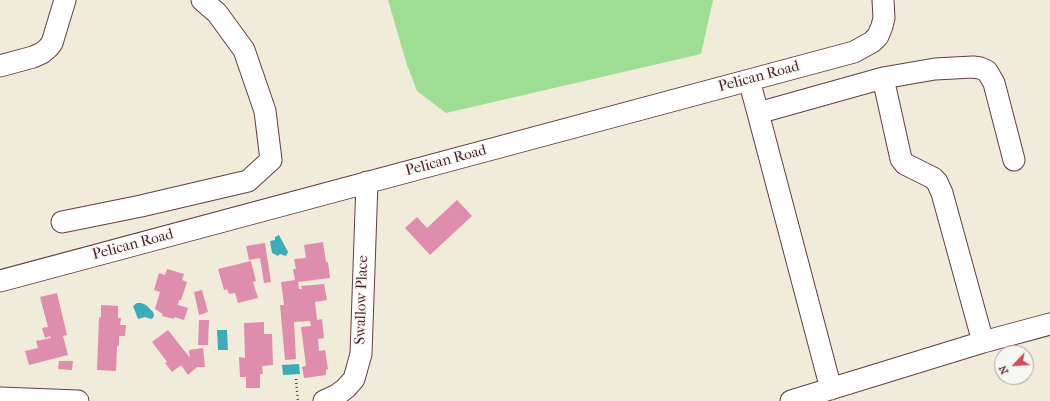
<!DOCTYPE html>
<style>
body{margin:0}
#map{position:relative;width:1050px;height:401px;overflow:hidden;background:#f0ecd9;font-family:"IM FELL French Canon",serif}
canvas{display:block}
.north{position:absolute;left:994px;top:345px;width:40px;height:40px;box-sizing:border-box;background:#f6f6f2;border:1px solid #b1a0a2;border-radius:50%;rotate:245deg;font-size:11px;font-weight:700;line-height:16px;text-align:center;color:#4a1f2b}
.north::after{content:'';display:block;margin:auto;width:14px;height:18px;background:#d1495b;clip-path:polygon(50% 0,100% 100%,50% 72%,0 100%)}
</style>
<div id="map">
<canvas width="1050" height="401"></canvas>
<div class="north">N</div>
</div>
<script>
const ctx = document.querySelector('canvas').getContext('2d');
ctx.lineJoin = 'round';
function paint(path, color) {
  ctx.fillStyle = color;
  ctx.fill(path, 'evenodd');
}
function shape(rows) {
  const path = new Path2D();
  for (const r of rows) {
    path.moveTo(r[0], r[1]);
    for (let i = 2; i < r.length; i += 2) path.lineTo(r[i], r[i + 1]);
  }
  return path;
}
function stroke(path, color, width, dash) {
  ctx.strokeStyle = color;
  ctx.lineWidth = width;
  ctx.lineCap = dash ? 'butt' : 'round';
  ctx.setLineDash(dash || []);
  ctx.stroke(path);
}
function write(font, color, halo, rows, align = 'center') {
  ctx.font = font + ' "IM FELL French Canon",serif';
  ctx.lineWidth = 3;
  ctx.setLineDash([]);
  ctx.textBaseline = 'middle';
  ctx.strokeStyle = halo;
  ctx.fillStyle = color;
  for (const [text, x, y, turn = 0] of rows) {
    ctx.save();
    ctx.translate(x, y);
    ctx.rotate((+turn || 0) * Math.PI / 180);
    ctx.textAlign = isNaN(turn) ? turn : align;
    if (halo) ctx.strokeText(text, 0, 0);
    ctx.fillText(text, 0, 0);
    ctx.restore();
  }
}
paint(shape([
 [388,0,713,0,701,54,446,113,417,91,407,65]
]), '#9ede94');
paint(shape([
 [279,235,288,252,286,256,280,254,278,256,272,253,270,241,275,240,275,237],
 [137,303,141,303,146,305,153,312,154,315,153,318,151,319,145,317,138,319,133,306],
 [217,330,227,330,228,350,218,350],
 [299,364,300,374,283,375,282,365]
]), '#3cacb8');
paint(shape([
 [457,200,472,216,430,255,405,228,417,217,427,228],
 [323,242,326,262,328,262,330,278,298,282,299,289,302,289,301,286,324,284,327,300,315,302,317,320,322,319,324,338,318,339,319,351,325,350,328,369,326,370,326,375,304,378,302,367,306,366,301,327,311,326,310,321,294,322,296,359,285,360,280,305,284,305,281,282,295,280,293,269,296,269,294,259,306,258,304,245],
 [265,243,271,282,264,283,260,258,249,260,246,246],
 [251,261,256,281,253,282,258,298,238,303,235,293,229,294,227,289,224,290,218,269],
 [167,269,184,274,182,280,187,282,181,300,179,300,178,305,188,308,184,320,174,317,174,319,162,316,163,314,155,309,160,292,154,290,159,273,165,275],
 [202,290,208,312,199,315,194,292],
 [57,293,67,335,63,336,68,355,29,365,25,351,38,348,36,341,51,338,50,336,45,338,42,328,48,327,40,297],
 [101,305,118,306,118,318,121,318,120,325,126,325,125,336,119,336,119,346,117,346,116,371,97,370,99,317,101,318],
 [199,320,209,320,208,345,198,345],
 [264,322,264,334,272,334,273,365,262,366,263,374,260,374,260,388,246,388,246,377,240,377,239,357,245,358,244,323],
 [168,330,190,358,189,350,203,348,205,367,197,367,188,375,181,365,172,372,165,363,167,362,152,342],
 [59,361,73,361,72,370,58,369]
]), '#df8dad');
const minor = shape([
 [0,66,33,57,42,53,48,48,52,43,65,0],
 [883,78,935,69,973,67,980,68,987,71,994,83,1014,160],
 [749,80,758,113,883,78,901,159,905,164,933,178,937,182,942,193,983,342],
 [758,113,831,389],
 [62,222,141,206,248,181,271,160,265,111,244,50,217,13,202,0],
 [0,281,854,52,872,42,878,36,882,26,884,18,883,0],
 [0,398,78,401],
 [324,401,337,395,346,388,354,379,361,354,367,182],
 [791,401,983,342,1050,324]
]);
stroke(minor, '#633e45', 23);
stroke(shape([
 [296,379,298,401]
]), '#633e45', 2.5, [1, 3]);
stroke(minor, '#fff', 21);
write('15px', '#4a1f2b', '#f6f6f2', [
 ["Pelican Road",759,77,-15],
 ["Pelican Road",446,161,-15],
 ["Pelican Road",133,245,-15],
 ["Swallow Place",362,300,-88]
]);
</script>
